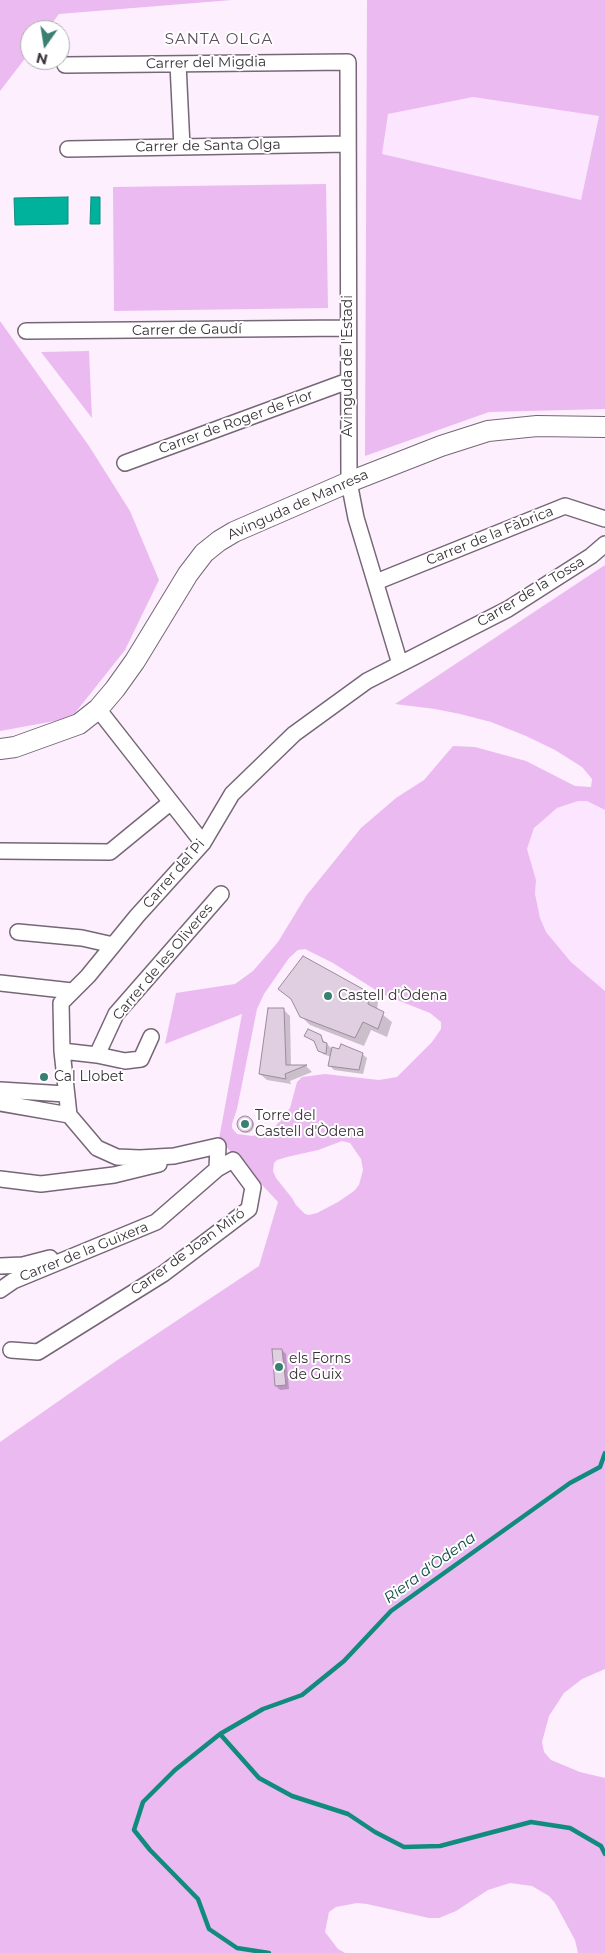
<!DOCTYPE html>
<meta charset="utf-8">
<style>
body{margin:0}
#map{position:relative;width:605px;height:1953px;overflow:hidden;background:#fdeffe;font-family:Montserrat,sans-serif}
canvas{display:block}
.north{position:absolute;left:20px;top:20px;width:50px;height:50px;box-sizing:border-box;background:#fff;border:1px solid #b0adb0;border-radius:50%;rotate:193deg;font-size:14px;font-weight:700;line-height:20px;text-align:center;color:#393239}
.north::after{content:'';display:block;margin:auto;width:18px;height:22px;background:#3a7f73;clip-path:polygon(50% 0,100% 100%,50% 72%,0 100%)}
</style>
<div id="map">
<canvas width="605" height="1953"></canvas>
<div class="north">N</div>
</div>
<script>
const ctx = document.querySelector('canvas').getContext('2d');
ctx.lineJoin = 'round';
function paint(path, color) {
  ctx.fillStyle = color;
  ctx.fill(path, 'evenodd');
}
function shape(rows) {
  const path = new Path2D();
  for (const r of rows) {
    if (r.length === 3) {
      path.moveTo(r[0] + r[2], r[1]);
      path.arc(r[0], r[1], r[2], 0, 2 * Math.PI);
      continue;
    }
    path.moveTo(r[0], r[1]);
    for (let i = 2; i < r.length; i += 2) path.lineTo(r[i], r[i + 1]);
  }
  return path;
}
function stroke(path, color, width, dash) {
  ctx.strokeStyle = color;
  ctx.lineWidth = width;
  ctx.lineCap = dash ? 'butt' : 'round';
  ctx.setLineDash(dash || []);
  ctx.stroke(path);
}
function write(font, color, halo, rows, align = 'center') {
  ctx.font = font + ' Montserrat,sans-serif';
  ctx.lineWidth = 4;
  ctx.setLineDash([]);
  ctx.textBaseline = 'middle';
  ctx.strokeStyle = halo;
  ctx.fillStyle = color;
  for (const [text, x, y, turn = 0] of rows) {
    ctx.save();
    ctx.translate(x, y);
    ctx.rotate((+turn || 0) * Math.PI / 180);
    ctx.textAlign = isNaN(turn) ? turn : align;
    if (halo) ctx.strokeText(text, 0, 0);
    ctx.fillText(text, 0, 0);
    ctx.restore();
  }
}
paint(shape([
 [473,97,599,116,581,200,381,154,388,114],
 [578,801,587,801,605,810,605,991,571,962,546,932,540,918,535,894,536,880,527,849,531,835,539,822,557,808]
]), '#fce5fe');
paint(shape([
 [0,0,232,0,59,14,47,30,30,30,30,52,0,91],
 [367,0,605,0,605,409,489,412,365,456],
 [473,97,599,116,581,200,382,154,388,114],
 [326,184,328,308,114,311,113,187],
 [0,321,89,446,130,511,159,580,125,650,71,718,0,731],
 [89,351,92,418,41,352],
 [605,565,605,810,587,801,578,801,557,808,534,828,527,849,536,880,535,894,540,918,546,932,571,962,605,991,605,1669,582,1679,564,1693,549,1716,542,1742,544,1752,551,1760,580,1772,605,1778,605,1953,578,1953,575,1940,555,1903,549,1896,532,1886,510,1883,488,1890,456,1911,439,1918,429,1918,367,1904,357,1903,336,1907,329,1912,325,1932,338,1949,345,1953,0,1953,0,1442,116,1361,259,1266,278,1202,219,1139,242,1014,165,1044,176,993,235,984,253,971,278,942,306,896,361,828,396,798,424,780,453,746,475,747,526,761,575,786,591,787,592,779,582,767,555,750,526,736,491,722,460,714,435,709,395,704],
 [305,949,333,963,382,994,430,1013,441,1022,441,1029,432,1042,397,1077,379,1080,325,1074,302,1077,297,1082,290,1108,274,1128,253,1136,237,1134,232,1128,232,1124,237,1109,257,1009,264,994,289,958,298,950],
 [342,1141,350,1143,361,1159,363,1170,359,1185,354,1191,338,1202,317,1213,309,1215,305,1214,296,1205,292,1198,276,1178,273,1171,274,1163,277,1160,287,1157,318,1150]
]), '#ebbaf0');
const water = shape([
 [68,197,68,224,15,225,14,198,68,197],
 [91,197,100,197,100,224,90,224,91,197]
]);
paint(water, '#00b19c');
stroke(water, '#118b7e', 1);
paint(shape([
 [280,989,370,994,378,1002,377,1010,392,1022,387,1037,371,1030,364,1046,310,1025,301,1016,294,1002],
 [283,1009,290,1016,291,1066,306,1066,312,1072,290,1081,291,1084,267,1080,260,1074],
 [306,1035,320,1037,333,1050,362,1054,367,1058,363,1074,334,1070,330,1066,331,1057,323,1054,316,1043],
 [246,1125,8],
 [282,1350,286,1354,289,1389,280,1390,276,1386]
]), '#0003');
stroke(shape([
 [220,1734,259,1778,292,1796,348,1814,375,1832,404,1847,440,1846,531,1822,570,1828,601,1846,605,1854],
 [269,1953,237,1948,209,1929,198,1899,150,1850,134,1830,143,1802,175,1770,220,1734,263,1709,302,1695,344,1661,391,1611,570,1483,600,1467,605,1453]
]), '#118b7e', 4.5);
const building = shape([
 [303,956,370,993,368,1004,384,1012,378,1029,363,1022,355,1038,300,1017,291,999,278,989,303,956],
 [268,1008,284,1008,286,1065,307,1065,285,1074,286,1079,259,1074,268,1008],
 [308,1029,321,1035,323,1042,327,1043,326,1054,318,1051,314,1041,304,1036,308,1029],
 [341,1044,363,1053,359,1070,328,1066,332,1047,339,1049,341,1044],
 [245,1124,8],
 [272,1349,282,1349,286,1385,275,1386,272,1349]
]);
paint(building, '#dfcfe1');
stroke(building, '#9b8b9c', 1);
const street = shape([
 [178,64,182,147],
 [65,65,348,62,349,482,356,518,400,664],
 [68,149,348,144],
 [26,331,347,328],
 [125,463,348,381],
 [376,582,565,506,605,519],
 [98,709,203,843],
 [0,851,110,852,171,802],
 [18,932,82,938,113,945],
 [0,983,72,991],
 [62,1051,97,1055,116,1014,221,894],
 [97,1055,125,1061,141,1059,151,1037],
 [0,1090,66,1094],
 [0,1103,69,1115],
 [0,1179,41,1184,114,1175,159,1164],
 [0,1266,23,1265,50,1258],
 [0,1290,13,1281,156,1222,217,1169,218,1146,174,1156,140,1158,117,1157,97,1148,69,1115,62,1051,61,1003,88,976,137,916,203,843,232,794,294,734,367,681,508,609,591,556,605,544],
 [11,1350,38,1352,163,1274,249,1209,253,1187,233,1160,217,1169]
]);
const secondary = shape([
 [0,749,15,747,79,724,98,709,115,689,135,661,188,574,204,553,219,541,234,532,349,482,441,446,488,431,537,426,605,427]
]);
stroke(street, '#766777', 18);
stroke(secondary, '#766777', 22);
stroke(street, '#fff', 15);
stroke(secondary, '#fff', 20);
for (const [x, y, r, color] of [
 [328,996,5,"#3a7f73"],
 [44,1077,5,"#3a7f73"],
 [245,1124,5,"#3a7f73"],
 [279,1367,5,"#3a7f73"]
]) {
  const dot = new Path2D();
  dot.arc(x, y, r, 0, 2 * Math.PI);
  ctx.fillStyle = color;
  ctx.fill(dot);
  stroke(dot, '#fff', 2);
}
write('14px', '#393239', '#fff', [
 ["Carrer del Migdia",206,63,-1],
 ["Carrer de Santa Olga",208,146,-1],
 ["Carrer de Gaudí",187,330,-1],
 ["Avinguda de l'Estadi",348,366,-90],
 ["Carrer de Roger de Flor",236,422,-20],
 ["Avinguda de Manresa",298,505,-24],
 ["Carrer de la Fàbrica",490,536,-22],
 ["Carrer de la Tossa",531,592,-31],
 ["Carrer del Pi",174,874,-49],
 ["Carrer de les Oliveres",163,962,-50],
 ["Carrer de la Guixera",84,1252,-22],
 ["Carrer de Joan Miró",188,1252,-36]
]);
write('14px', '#393239', '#fff', [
 ["Castell d'Òdena",338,996],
 ["Cal Llobet",54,1077],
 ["Torre del",255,1116],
 ["Castell d'Òdena",255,1132],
 ["els Forns",289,1359],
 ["de Guix",289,1375]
], 'left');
ctx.letterSpacing = '1px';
write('15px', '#5d4f5e', '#fff', [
 ["SANTA OLGA",219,40]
]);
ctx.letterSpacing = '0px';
write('italic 15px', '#0e4b42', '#fff', [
 ["Riera d'Òdena",430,1568,-36]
]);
</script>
